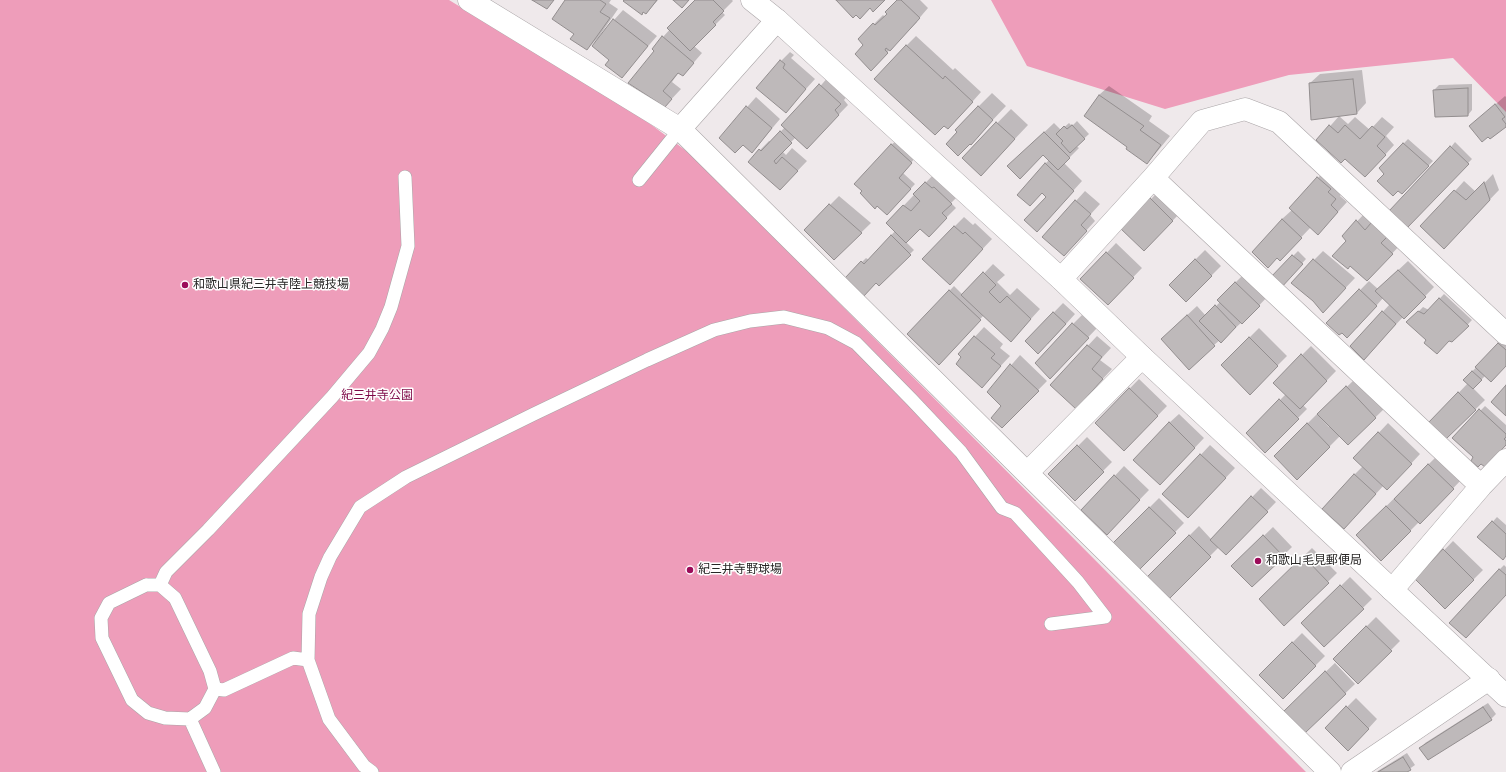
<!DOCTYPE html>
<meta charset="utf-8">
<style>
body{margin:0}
canvas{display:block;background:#efe9eb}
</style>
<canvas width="1506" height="772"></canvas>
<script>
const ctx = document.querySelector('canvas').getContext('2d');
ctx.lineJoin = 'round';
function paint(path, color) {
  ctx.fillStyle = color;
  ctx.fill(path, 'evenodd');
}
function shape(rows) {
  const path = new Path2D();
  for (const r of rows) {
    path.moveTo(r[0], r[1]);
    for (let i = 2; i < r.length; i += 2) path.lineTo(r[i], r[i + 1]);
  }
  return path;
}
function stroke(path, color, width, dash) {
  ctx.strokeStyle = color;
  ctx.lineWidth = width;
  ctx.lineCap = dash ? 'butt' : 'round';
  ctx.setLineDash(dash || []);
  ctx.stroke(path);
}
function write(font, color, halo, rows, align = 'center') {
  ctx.font = font + ' Karla,"Noto Sans JP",sans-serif';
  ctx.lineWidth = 3;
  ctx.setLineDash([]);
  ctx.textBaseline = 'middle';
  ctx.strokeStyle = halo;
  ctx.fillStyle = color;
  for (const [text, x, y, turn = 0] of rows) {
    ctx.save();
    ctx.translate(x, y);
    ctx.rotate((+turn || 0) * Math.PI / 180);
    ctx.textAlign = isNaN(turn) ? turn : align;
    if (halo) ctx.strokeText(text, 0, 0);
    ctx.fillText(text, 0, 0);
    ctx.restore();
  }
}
paint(shape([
 [0,0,449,0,641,117,693,156,1306,772,0,772],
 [991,0,1506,0,1506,112,1453,58,1289,75,1165,109,1027,66]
]), '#ee9dba');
paint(shape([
 [566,0,611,0,609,3,618,9,598,38,587,49,575,34],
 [625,0,658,0,646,13],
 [696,0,732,0,733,1,722,12,725,15,694,46,702,53,683,75,679,72,672,82,681,89,665,106,655,51,663,37],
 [898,0,920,0,928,8,916,22,917,22,871,69,865,45,859,39,883,15,885,17],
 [623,10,657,36,622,76,611,60,594,46,614,20],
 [916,36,953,70,955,68,981,92,957,119,906,46],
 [790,52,794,55,791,58,815,79,785,112,781,61],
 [1362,70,1366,103,1357,113,1310,83,1320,74],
 [829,76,849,94,844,100,848,105,816,138,796,137,782,151,786,155,792,148,807,161,780,189,760,150,769,141,771,142,785,127],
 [1472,84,1472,110,1468,115,1436,116,1434,90,1439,85],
 [1109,86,1152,116,1149,121,1170,136,1156,153,1147,163,1128,147,1085,115,1099,95],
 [992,93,1006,106,971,143,978,107],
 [1505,96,1506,97,1506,125,1471,126],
 [756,97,780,119,752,152,743,144,720,138],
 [1011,109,1028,125,994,161,963,158],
 [1339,116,1348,124,1355,117,1370,130,1382,117,1394,127,1386,136,1394,145,1375,166,1345,157,1318,140],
 [1077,121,1089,134,1076,146,1079,148,1064,163,1082,181,1046,221,1047,197,1045,164,1049,160,1043,154,1018,157,1054,123,1061,130,1069,123,1072,126],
 [1408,139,1433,161,1402,193,1380,168],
 [896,141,915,158,903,173,915,184,887,214,891,145],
 [1455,142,1472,159,1407,227,1451,147],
 [1327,168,1344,190,1340,196,1347,202,1327,224,1311,227,1289,250,1282,219,1292,210,1290,208],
 [935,173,960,194,951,203,956,208,929,235,920,228,906,242,914,250,879,285,876,282,846,278,866,258,869,260,895,231,887,223],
 [1493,174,1499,190,1453,238,1455,191,1464,181,1476,192],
 [1160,190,1182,211,1144,250,1122,228],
 [1085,191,1100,204,1090,215,1095,221,1064,255,1044,236],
 [839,196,871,223,834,259,805,230],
 [1366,212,1401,244,1376,271,1350,264,1348,241,1343,236],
 [964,217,973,225,975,223,992,239,959,274,954,227],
 [1116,243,1142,268,1117,294,1082,279],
 [1205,250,1221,266,1186,301,1170,285],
 [1298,251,1306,259,1284,283,1270,279],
 [1323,251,1355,278,1332,302,1314,260],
 [1408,261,1434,287,1404,318,1403,317,1373,349,1351,346,1390,304,1383,298,1357,328,1342,331,1328,323,1369,281,1378,289],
 [993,264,1005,275,997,282,1010,295,1017,288,1040,309,1020,331,984,315,939,363,908,334,954,286,963,295],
 [1245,273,1268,296,1252,313,1221,341,1220,340,1214,345,1171,330,1197,306,1206,316,1220,302,1218,300],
 [1444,294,1472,320,1452,341,1449,340,1428,340,1408,322,1423,307,1429,310],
 [1063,303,1075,314,1048,344,1026,341],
 [1082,315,1097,328,1059,368,1073,324],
 [984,327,1003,344,1000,348,1010,356,982,386,959,354],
 [1259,328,1287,356,1250,393,1222,365],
 [1097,336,1111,348,1100,360,1112,369,1085,398,1051,385],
 [1506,336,1506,365,1485,376,1473,388,1485,400,1446,438,1430,423,1468,383,1464,380],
 [1311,346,1336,371,1303,405,1307,409,1265,451,1247,433,1286,394,1274,383],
 [1020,355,1047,381,1002,427,1003,406,988,392],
 [1356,378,1385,408,1348,444,1340,436,1297,479,1275,456,1317,414,1329,427,1330,425,1319,414],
 [1139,379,1167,406,1124,450,1096,423],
 [1485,406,1506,425,1506,444,1475,457,1454,438],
 [1179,414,1204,438,1169,475,1169,423],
 [1388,423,1420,454,1397,479,1384,485,1353,519,1354,475,1363,466,1355,458],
 [1087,437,1112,462,1075,499,1050,474],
 [1210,445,1235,468,1198,507,1164,494],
 [1438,455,1462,479,1420,523,1419,522,1381,560,1357,535],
 [1124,466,1149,490,1116,524,1083,510],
 [1261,488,1276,502,1226,554,1219,547,1167,599,1146,579,1199,526,1211,539],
 [1159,498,1184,523,1140,568,1114,543],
 [1497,517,1506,525,1506,555,1479,537],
 [1273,527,1292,547,1252,586,1242,557],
 [1453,541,1483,570,1445,608,1416,579],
 [1312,548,1337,573,1285,624,1260,599],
 [1504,565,1506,567,1506,594,1499,570],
 [1350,577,1372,599,1324,646,1303,623],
 [1376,617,1400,641,1358,683,1337,661,1335,663,1355,684,1305,732,1294,702,1337,661,1334,659],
 [1302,633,1325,656,1283,698,1260,675],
 [1356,698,1377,719,1358,740,1326,728],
 [1488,703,1496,714,1491,719,1428,758,1421,748,1425,743],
 [1407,753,1415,765,1405,772,1376,772]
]), '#0003');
const building = shape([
 [532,0,554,0,547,9,532,0],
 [565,0,600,0,606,4,600,12,610,18,587,50,570,39,574,34,552,19,565,0],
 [624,0,657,0,646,14,643,12,642,15,623,1,624,0],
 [673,0,689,0,682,8,673,0],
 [695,0,713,0,724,11,713,22,716,25,690,51,667,28,695,0],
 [836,0,885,0,873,12,870,8,860,19,856,15,853,18,836,0],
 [897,0,901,0,920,18,890,51,886,48,885,50,888,53,871,71,855,54,863,45,858,39,873,23,875,25,887,14,885,12,897,0],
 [613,19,648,46,622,78,605,65,609,60,592,46,613,19],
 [662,36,694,63,683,76,678,73,663,91,672,99,665,107,628,83,654,51,652,49,662,36],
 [906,45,943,79,945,76,973,102,948,129,944,126,935,135,874,79,906,45],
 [780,60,785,64,783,68,806,89,786,113,756,88,780,60],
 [1353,79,1357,114,1311,120,1309,83,1353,79],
 [819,84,841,104,835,110,839,115,807,149,781,125,819,84],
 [1468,88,1468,116,1435,117,1433,90,1468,88],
 [1099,95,1144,126,1140,130,1161,145,1147,164,1126,149,1127,147,1084,116,1099,95],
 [1495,104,1505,117,1502,119,1506,124,1506,127,1490,139,1488,137,1482,142,1469,126,1495,104],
 [746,106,772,128,752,153,743,145,735,153,719,138,746,106],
 [978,106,993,120,971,145,970,144,958,156,946,144,957,132,955,130,978,106],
 [996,122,1015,139,981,176,962,158,996,122],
 [1072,125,1085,139,1070,153,1061,143,1063,141,1056,134,1064,126,1067,129,1072,125],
 [1329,125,1338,133,1345,125,1360,139,1372,126,1385,137,1377,146,1386,155,1365,177,1345,159,1341,163,1316,140,1329,125],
 [780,131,792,143,774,161,776,164,782,157,798,171,780,190,748,162,759,149,761,151,780,131],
 [1044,132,1070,158,1058,170,1043,155,1020,179,1007,166,1044,132],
 [1403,143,1429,166,1402,194,1398,191,1393,196,1377,181,1384,174,1379,168,1403,143],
 [891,144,912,163,899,178,911,189,887,215,877,206,875,209,860,193,862,191,854,184,891,144],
 [1450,146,1469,164,1407,228,1389,211,1450,146],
 [1045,163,1074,191,1037,232,1024,220,1046,197,1042,193,1030,206,1017,195,1045,163],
 [1317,177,1331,189,1328,192,1336,199,1331,205,1338,212,1318,235,1289,208,1317,177],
 [925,182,932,188,934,187,952,204,942,213,947,218,929,237,920,229,906,243,886,223,903,205,911,211,920,201,913,194,925,182],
 [1484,182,1490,200,1444,249,1420,226,1454,190,1466,200,1484,182],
 [1150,198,1173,221,1144,251,1120,228,1150,198],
 [1075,200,1091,214,1081,225,1087,231,1064,256,1042,237,1075,200],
 [829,204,862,233,834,260,804,230,829,204],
 [1282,219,1302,238,1280,261,1277,258,1268,268,1252,252,1282,219],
 [1356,220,1365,230,1371,223,1387,237,1381,243,1393,254,1367,281,1350,266,1348,269,1332,256,1346,241,1342,236,1356,220],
 [954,226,963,234,965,232,983,249,950,285,922,259,954,226],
 [891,235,911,255,879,286,876,283,863,297,845,278,861,261,864,264,891,235],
 [1106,252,1134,278,1108,305,1080,279,1106,252],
 [1292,255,1303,264,1280,289,1269,279,1292,255],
 [1195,259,1212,276,1186,302,1169,285,1195,259],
 [1313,259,1346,288,1323,313,1313,301,1291,283,1313,259],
 [1398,270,1426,297,1404,319,1375,291,1398,270],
 [983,272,996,285,989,292,1000,303,1007,296,1031,319,1011,342,961,295,983,272],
 [1235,282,1260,306,1242,324,1217,300,1235,282],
 [1359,289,1377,306,1347,338,1342,333,1339,335,1326,323,1359,289],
 [949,290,981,320,939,365,907,334,949,290],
 [1439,298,1469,326,1452,342,1449,341,1437,354,1424,343,1426,340,1406,322,1418,311,1424,314,1439,298],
 [1215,305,1236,327,1221,343,1199,321,1215,305],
 [1382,311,1396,324,1364,360,1350,346,1382,311],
 [1053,312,1066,324,1038,354,1025,341,1053,312],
 [1187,315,1215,346,1189,370,1161,339,1187,315],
 [1072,323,1089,338,1050,379,1035,363,1072,323],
 [974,336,995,354,991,358,1001,366,982,388,956,364,961,357,958,354,974,336],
 [1249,337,1278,366,1250,395,1221,365,1249,337],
 [1498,343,1506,350,1506,366,1491,382,1475,367,1498,343],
 [1087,345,1102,357,1092,369,1103,379,1076,409,1050,385,1087,345],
 [1301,354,1327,381,1300,409,1273,383,1301,354],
 [1010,364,1039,391,1002,428,991,418,1001,406,987,392,1010,364],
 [1472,371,1482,380,1473,389,1463,380,1472,371],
 [1506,385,1506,416,1491,402,1506,385],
 [1346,386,1376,418,1348,445,1317,414,1346,386],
 [1129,388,1158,416,1124,451,1095,423,1129,388],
 [1458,392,1476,410,1446,439,1428,423,1458,392],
 [1279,399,1299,419,1265,453,1246,433,1279,399],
 [1479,409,1506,434,1506,437,1504,439,1506,441,1506,445,1485,467,1481,464,1478,467,1471,461,1473,457,1452,438,1479,409],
 [1169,422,1195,448,1160,485,1133,460,1169,422],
 [1307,423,1330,447,1297,480,1274,456,1307,423],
 [1378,432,1412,464,1387,490,1353,458,1378,432],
 [1077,445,1104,472,1075,501,1048,474,1077,445],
 [1200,454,1226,478,1188,518,1162,494,1200,454],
 [1428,464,1454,489,1420,524,1394,499,1428,464],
 [1354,474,1376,494,1344,529,1322,509,1354,474],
 [1114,475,1140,500,1107,535,1081,510,1114,475],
 [1251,496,1268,512,1226,555,1210,540,1251,496],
 [1386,506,1411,531,1381,561,1356,535,1386,506],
 [1149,507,1176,533,1140,569,1113,543,1149,507],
 [1492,521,1506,534,1506,556,1503,560,1477,537,1492,521],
 [1189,535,1211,557,1167,601,1145,579,1189,535],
 [1263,535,1284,557,1252,587,1231,566,1263,535],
 [1443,549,1474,580,1445,609,1415,579,1443,549],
 [1303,556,1329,583,1284,626,1259,599,1303,556],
 [1499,569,1506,575,1506,595,1466,638,1449,623,1499,569],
 [1340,585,1364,609,1324,647,1301,623,1340,585],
 [1366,626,1392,651,1358,684,1333,659,1366,626],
 [1292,642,1316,666,1283,699,1259,675,1292,642],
 [1325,671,1346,694,1305,733,1284,711,1325,671],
 [1346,706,1369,729,1348,751,1325,728,1346,706],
 [1483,707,1492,720,1428,760,1419,748,1483,707],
 [1403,757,1411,770,1407,772,1378,772,1403,757]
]);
paint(building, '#beb9ba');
stroke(building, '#938e8f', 1);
const service = shape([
 [639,180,680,129],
 [146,585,160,585,175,598,210,671,215,689,205,708,190,719,165,718,148,713,132,700,102,638,101,618,109,603,146,585],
 [160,585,166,572,208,530,332,397,369,353,382,329,391,307,408,246,405,177],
 [1051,624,1105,617],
 [215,689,224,690,293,658,308,660],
 [190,719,214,772],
 [372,772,364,766,329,719,308,660,309,614,321,577,330,557,360,507,406,477,534,414,647,360,714,330,750,321,784,317,828,328,856,343,912,400,961,452,1002,508,1015,513,1078,582,1105,617]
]);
const minor = shape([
 [469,0,680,129],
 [777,20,680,129,1027,473],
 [1153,178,1202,121,1245,109,1279,122,1506,334],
 [1061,279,1153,178,1481,486],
 [1142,357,1027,473,1330,772],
 [1392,590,1481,486,1506,460],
 [1352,772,1489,679]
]);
const tertiary = shape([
 [752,0,777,20,1061,279,1142,357,1506,696]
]);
stroke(service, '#aaa5a7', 14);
stroke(minor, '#aaa5a7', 23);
stroke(tertiary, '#aaa5a7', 23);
stroke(service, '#fff', 13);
stroke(minor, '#fff', 22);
stroke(tertiary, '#fff', 22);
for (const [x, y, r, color] of [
 [185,285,4,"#9c0c5a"],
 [1258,561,4,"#9c0c5a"],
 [690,570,4,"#9c0c5a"]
]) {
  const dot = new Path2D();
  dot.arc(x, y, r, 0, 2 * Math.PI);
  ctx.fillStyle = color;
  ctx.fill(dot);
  stroke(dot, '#fff', 1.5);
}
write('12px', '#282626', '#fff', [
 ["和歌山県紀三井寺陸上競技場",193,285],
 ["和歌山毛見郵便局",1266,561],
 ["紀三井寺野球場",698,570]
], 'left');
write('12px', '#7f0948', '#fff', [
 ["紀三井寺公園",377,396]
]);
</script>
